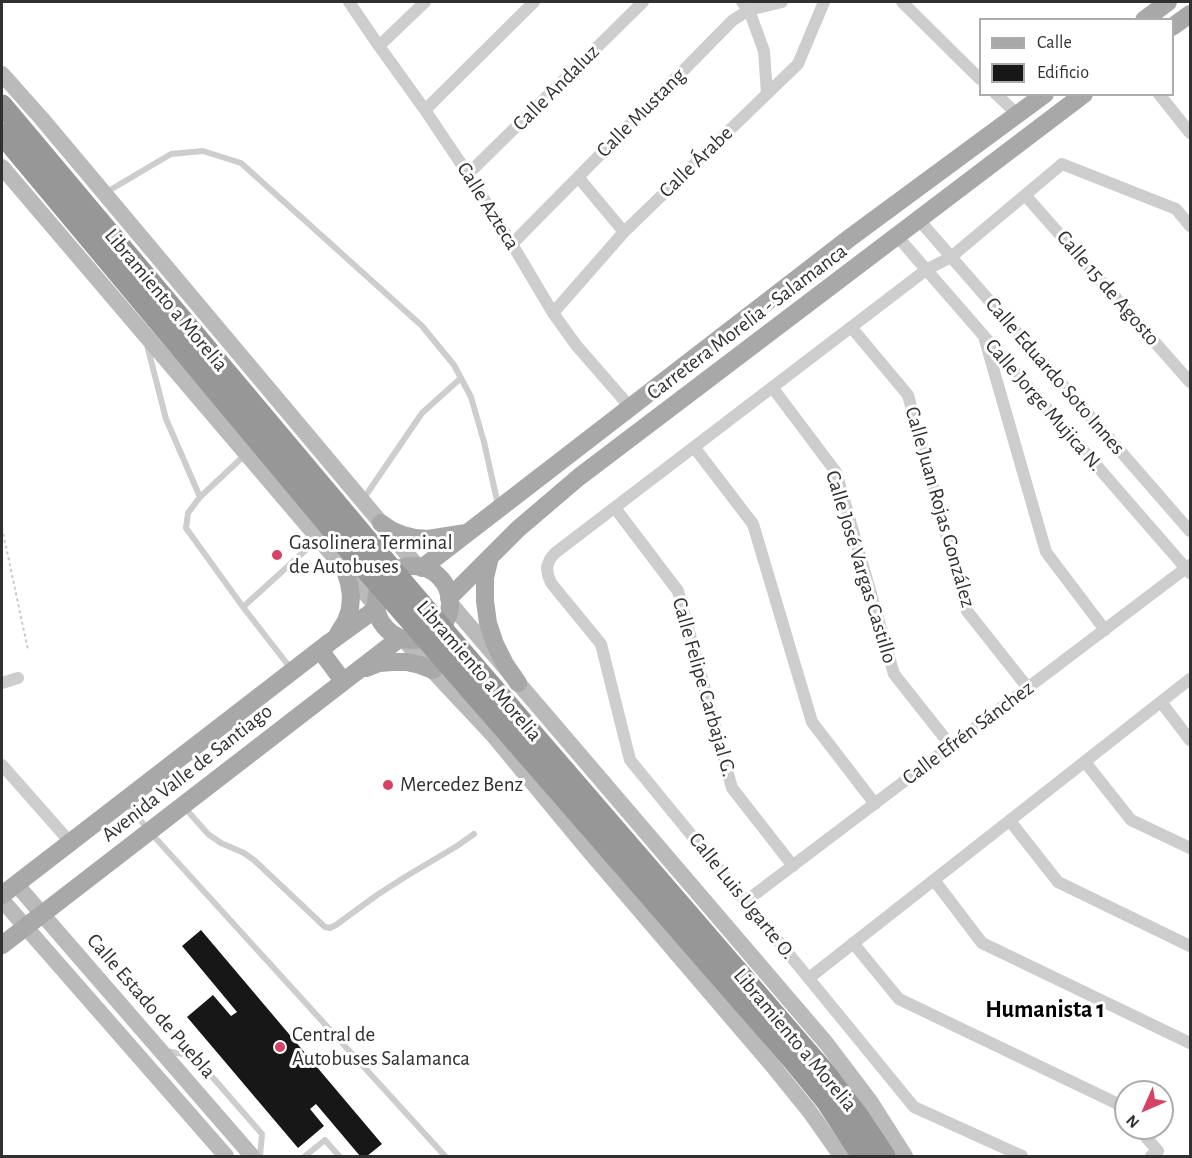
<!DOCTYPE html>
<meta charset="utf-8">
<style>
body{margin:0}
#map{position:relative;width:1192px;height:1158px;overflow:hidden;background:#fff;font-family:"Alegreya Sans",sans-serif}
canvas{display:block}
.frame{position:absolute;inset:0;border:3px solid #303030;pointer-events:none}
.legend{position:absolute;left:979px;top:18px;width:195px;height:78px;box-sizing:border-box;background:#fff;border:2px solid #acacac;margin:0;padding:8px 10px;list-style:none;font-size:18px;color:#303030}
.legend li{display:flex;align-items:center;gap:12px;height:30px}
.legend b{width:30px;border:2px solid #acacac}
.north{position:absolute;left:1114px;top:1080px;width:60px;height:60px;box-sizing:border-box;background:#fff;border:2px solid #acacac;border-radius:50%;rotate:225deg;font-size:16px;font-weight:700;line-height:24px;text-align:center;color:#303030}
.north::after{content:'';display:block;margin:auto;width:21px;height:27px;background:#d74264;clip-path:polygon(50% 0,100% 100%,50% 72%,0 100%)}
</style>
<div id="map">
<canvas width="1192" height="1158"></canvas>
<div class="frame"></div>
<ul class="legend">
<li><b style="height:8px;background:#a8a8a8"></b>Calle</li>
<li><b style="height:16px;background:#171717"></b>Edificio</li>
</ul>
<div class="north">N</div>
</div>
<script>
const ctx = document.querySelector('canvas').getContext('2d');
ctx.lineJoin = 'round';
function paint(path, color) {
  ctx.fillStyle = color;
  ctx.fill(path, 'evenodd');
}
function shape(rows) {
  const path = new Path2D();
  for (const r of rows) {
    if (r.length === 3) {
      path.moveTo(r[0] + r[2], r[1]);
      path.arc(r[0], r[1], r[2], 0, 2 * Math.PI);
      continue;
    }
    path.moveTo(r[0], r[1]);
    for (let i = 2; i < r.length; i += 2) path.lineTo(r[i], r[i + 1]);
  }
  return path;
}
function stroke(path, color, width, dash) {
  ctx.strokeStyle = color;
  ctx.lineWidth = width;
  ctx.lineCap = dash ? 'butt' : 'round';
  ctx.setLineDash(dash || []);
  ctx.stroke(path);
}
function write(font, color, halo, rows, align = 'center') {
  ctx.font = font + ' "Alegreya Sans",sans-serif';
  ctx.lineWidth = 6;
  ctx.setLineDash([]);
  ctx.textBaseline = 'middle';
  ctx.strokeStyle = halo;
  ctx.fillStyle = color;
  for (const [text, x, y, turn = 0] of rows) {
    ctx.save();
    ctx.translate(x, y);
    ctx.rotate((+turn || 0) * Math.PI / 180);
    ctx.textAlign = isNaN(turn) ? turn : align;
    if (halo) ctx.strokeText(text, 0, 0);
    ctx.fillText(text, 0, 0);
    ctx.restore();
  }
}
paint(shape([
 [201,930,382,1144,367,1156,360,1156,316,1104,310,1109,324,1126,298,1148,187,1017,213,995,231,1016,237,1012,182,946]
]), '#171717');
stroke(shape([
 [2,528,28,650]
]), '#cacaca', 2, [3, 3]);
stroke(shape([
 [105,193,171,154,203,151,241,163,422,326,454,365,471,397,484,442,498,505],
 [147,345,166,419,200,497],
 [246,454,200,497,188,513,186,528,243,607,292,670],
 [364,498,422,413,461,378],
 [243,607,318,539],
 [127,803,149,831,445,1156],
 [185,808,208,834,221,843,244,853,254,860,325,927,330,928,336,925,377,895,405,877,457,846,474,834],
 [166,1051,194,1056,262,1134,260,1156],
 [305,1156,325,1140,339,1156]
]), '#cdcdcd', 6);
stroke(shape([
 [349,2,379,46,425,110,468,174,512,244,553,313,576,345,630,407],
 [742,2,749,10,764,51,767,94],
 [902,2,980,79],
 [379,46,425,2],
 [996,94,1018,115],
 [1159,94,1190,133],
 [425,110,534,2],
 [468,174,643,2],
 [578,177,624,232],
 [1025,195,1190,382],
 [919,220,1190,531],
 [897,236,1190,573],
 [512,244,733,20,749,10,782,2],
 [553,313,624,232,798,64,824,2],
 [851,327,908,395,967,611,1028,688],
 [985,340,1046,552,1105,630],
 [772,387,836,472,894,674,951,746],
 [694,447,753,524,812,722,875,804],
 [615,508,678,591,732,788,793,866],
 [2,683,18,678],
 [1161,702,1190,740],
 [1085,762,1131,820,1190,848],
 [2,765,70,842],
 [1010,821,1058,882,1190,946],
 [934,880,982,943,1190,1043],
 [746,901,1190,565],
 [853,943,899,999,1116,1103,1126,1114],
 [809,978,1190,679],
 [1138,1128,1158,1151,1151,1156],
 [1022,1156,914,1107,630,760,601,644,551,583,548,575,547,567,550,559,555,553,926,270,951,257,1062,164,1176,209,1190,226]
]), '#cdcdcd', 12);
stroke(shape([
 [2,74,42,119,418,567],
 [2,167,376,606],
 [449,602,826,1043,870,1101,905,1156],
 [403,639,492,734,589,851,772,1065,810,1112,841,1156],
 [16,884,252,1156],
 [2,900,226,1156]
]), '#bababa', 16);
stroke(shape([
 [1144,20,1168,2],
 [1172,27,1190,14],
 [381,523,391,530,403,535,415,538,428,539,466,533],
 [490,557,485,578,485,601,488,623,495,644,505,664,518,683],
 [413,603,37],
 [422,568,851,237,1045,94],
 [449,598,518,529,579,477,1084,94],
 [338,634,346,621,350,609,351,596,349,583,345,570],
 [320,650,343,681],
 [366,668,379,663,393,662,407,662,420,665,433,670],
 [2,895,330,642,377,608],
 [2,945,400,638]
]), '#a8a8a8', 18);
stroke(shape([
 [2,105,375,549],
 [2,134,359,562],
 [454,642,825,1072,857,1114,885,1156],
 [439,654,795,1063,826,1101,862,1156]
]), '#979797', 21);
stroke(shape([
 [375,549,454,642],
 [359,562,439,654]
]), '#979797', 21);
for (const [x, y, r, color] of [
 [277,555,6,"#d74264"],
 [388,785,6,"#d74264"],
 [280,1047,6,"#d74264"]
]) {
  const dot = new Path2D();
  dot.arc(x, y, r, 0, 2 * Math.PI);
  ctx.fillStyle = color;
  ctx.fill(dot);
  stroke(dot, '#fff', 2);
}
write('21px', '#303030', '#fff', [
 ["Calle Andaluz",556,88,-45],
 ["Calle Mustang",641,113,-45],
 ["Calle Árabe",696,162,-44],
 ["Calle Azteca",488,206,58],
 ["Calle 15 de Agosto",1108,288,49],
 ["Libramiento a Morelia",166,300,50],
 ["Carretera Morelia - Salamanca",747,322,-37],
 ["Calle Eduardo Soto Innes",1055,376,49],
 ["Calle Jorge Mujica N.",1044,405,49],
 ["Calle Juan Rojas González",940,507,74],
 ["Calle José Vargas Castillo",861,567,73],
 ["Libramiento a Morelia",479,671,49],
 ["Calle Felipe Carbajal G.",704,687,74],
 ["Calle Efrén Sánchez",968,733,-37],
 ["Avenida Valle de Santiago",187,773,-38],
 ["Calle Luis Ugarte O.",742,896,51],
 ["Calle Estado de Puebla",151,1006,49],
 ["Libramiento a Morelia",795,1040,50]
]);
write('21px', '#303030', '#fff', [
 ["Gasolinera Terminal",289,543],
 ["de Autobuses",289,567],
 ["Mercedez Benz",400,785],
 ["Central de",292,1035],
 ["Autobuses Salamanca",292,1059]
], 'left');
write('bold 24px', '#000', '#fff', [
 ["Humanista 1",1045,1010]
]);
</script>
